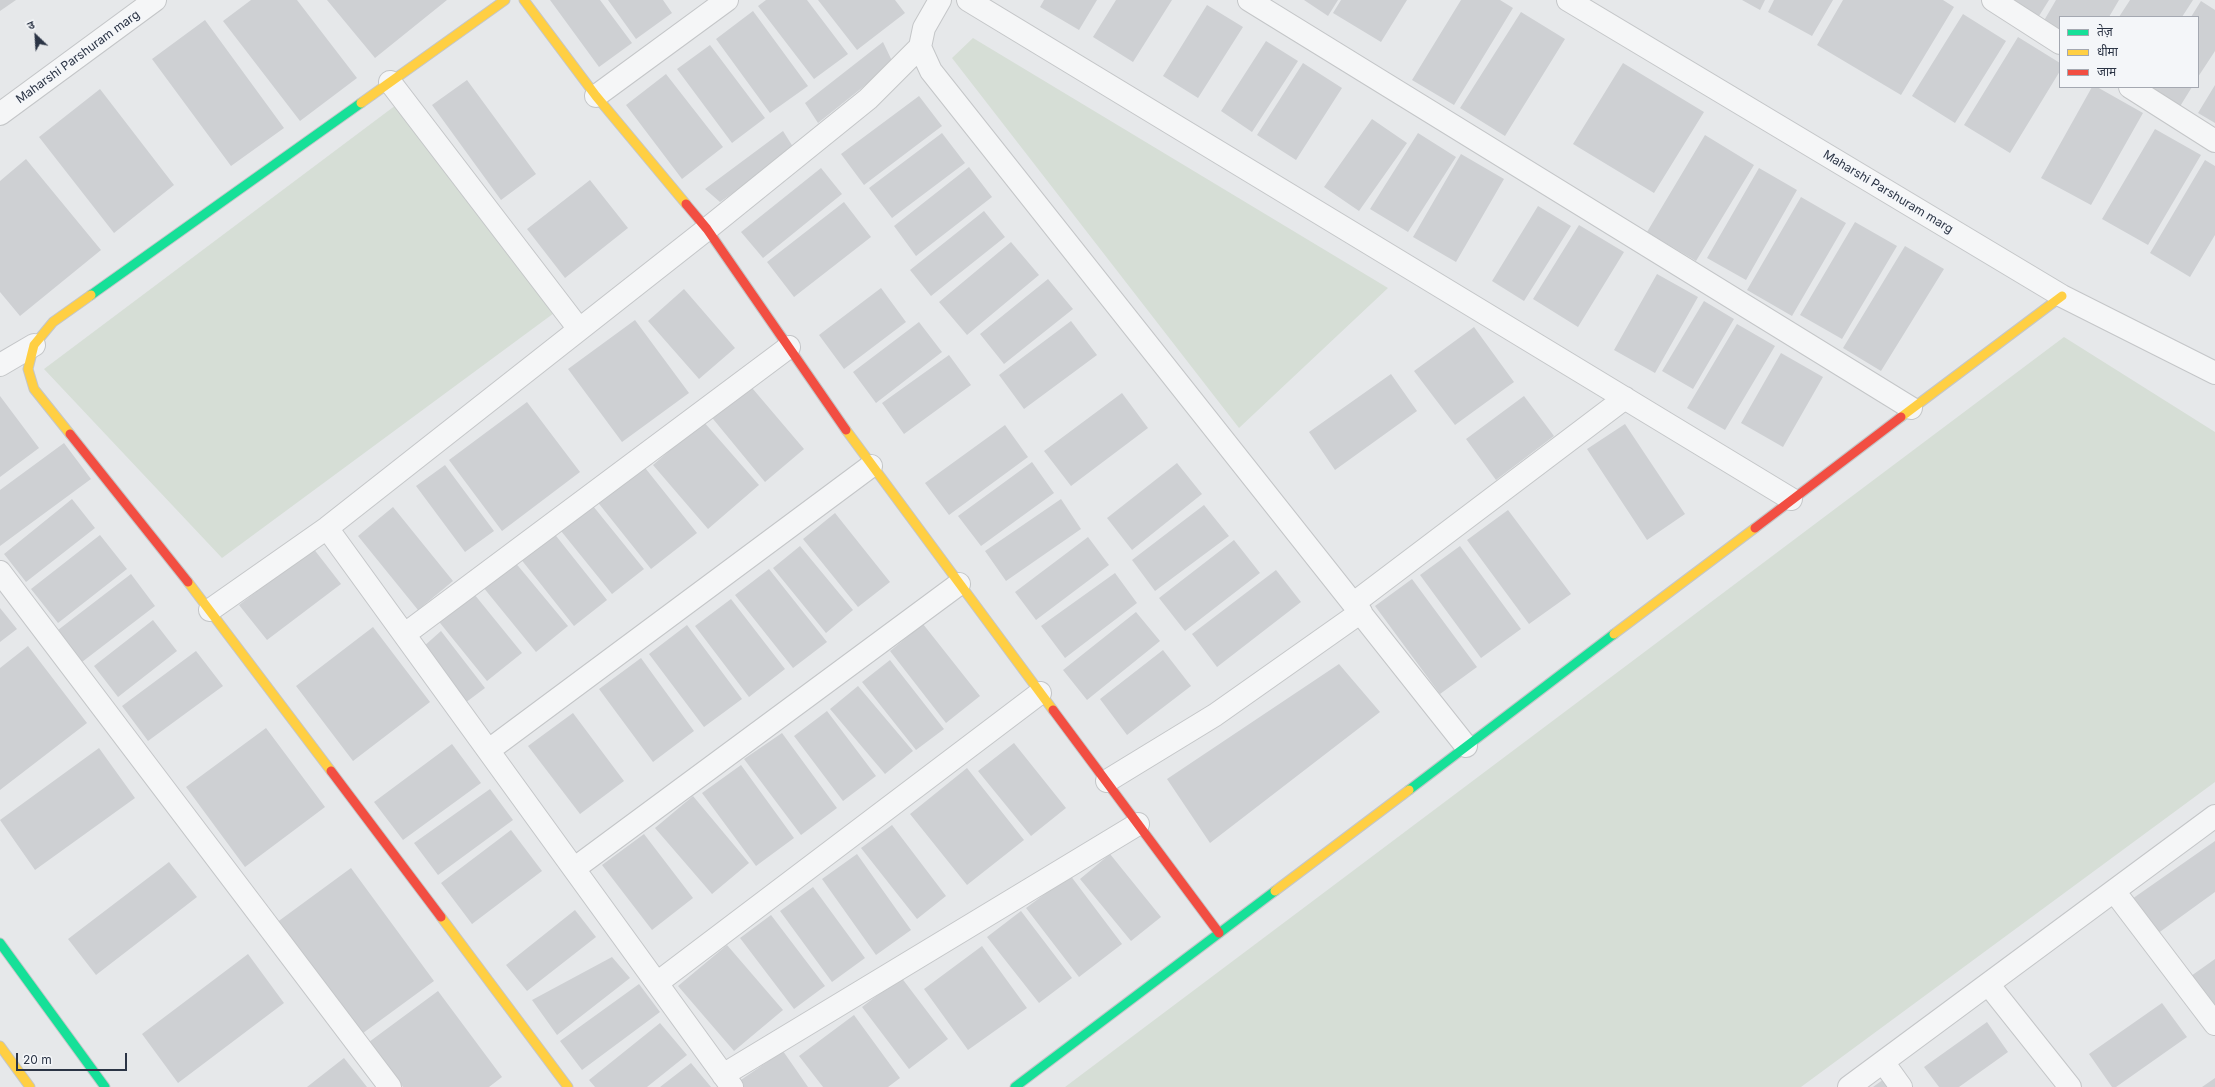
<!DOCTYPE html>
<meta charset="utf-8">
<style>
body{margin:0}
#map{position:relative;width:2215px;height:1087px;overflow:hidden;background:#e6e8ea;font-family:Inter,"Noto Sans Devanagari",sans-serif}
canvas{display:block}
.legend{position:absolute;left:2059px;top:16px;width:140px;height:72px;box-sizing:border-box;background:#f4f6f9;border:1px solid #a4a8b1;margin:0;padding:5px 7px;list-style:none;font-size:12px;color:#2b3445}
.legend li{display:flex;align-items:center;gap:8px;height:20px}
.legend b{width:20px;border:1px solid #a4a8b1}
.north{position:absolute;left:16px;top:16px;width:40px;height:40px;-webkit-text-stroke:3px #f4f6f9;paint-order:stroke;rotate:335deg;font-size:11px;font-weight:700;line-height:16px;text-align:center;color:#2b3445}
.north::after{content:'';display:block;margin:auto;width:14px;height:18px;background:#2b3445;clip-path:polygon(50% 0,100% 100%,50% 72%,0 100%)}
.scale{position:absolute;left:16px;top:1053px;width:111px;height:18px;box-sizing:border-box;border:2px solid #2b3445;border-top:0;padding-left:5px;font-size:12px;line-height:14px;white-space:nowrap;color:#2b3445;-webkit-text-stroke:3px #f4f6f9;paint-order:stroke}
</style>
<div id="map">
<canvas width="2215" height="1087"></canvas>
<ul class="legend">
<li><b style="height:5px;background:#16e098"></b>तेज़</li>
<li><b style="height:5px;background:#ffcf43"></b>धीमा</li>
<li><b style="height:5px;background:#f24e42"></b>जाम</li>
</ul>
<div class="north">उ</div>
<div class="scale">20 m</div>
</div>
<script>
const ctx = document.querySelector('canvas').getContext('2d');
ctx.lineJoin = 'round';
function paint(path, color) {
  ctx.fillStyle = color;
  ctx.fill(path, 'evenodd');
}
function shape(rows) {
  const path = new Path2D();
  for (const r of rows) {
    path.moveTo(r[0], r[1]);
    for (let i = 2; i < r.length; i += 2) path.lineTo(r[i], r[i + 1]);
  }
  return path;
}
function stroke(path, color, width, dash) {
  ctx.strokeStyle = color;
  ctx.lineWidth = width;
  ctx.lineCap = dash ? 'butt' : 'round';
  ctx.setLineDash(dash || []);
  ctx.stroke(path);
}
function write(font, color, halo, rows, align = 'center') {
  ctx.font = font + ' Inter,sans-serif';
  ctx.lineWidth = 4;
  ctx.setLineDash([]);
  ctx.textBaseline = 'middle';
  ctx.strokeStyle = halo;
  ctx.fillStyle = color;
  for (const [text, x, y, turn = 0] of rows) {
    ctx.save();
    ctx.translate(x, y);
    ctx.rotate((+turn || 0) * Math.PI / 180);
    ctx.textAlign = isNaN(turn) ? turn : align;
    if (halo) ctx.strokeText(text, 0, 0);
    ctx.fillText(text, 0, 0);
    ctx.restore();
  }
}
paint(shape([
 [973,38,1388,288,1239,428,952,58],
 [412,93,569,302,222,558,44,369],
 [2064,337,2215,432,2215,782,1801,1087,1065,1087]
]), '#d6ded6');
paint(shape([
 [0,0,16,0,0,11],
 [251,0,297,0,357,78,300,121,223,21],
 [327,0,447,0,375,58],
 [550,0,600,0,632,43,599,67],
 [608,0,663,0,672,13,636,39],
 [766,0,807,0,848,54,814,79,758,6],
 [818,0,895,0,905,13,857,50],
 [1044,0,1097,0,1079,30,1040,7],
 [1116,0,1172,0,1133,62,1093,37],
 [1304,0,1338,0,1328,16],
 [1341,0,1407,0,1381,42,1333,13],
 [1461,0,1500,0,1513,8,1454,105,1412,80],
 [1742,0,1765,0,1760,10],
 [1774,0,1833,0,1812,36,1768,12],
 [1843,0,1943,0,1954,7,1901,95,1817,45],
 [2012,0,2049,0,2039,16],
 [2056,0,2119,0,2109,17,2060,17,2060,35,2042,24],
 [2130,0,2193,0,2182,17,2119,17],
 [2201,1,2215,10,2215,51,2198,77,2198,17,2191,17],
 [1207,5,1243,27,1198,98,1163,76],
 [753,11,808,86,770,113,716,39],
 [1521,12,1565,39,1505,136,1460,108],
 [1963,14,2006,41,1955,123,1912,96],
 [205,20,284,128,231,166,152,59],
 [2018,37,2060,63,2060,71,2010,153,1964,125],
 [1266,41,1298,61,1252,132,1221,111],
 [883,42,893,63,818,123,805,103],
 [710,45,765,118,732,143,677,69],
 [1303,63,1342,88,1296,160,1257,135],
 [1623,63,1704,112,1654,193,1573,144],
 [666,74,723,147,682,179,626,105],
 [467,80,536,174,501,200,432,105],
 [2215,85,2215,123,2198,113],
 [2092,87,2097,87,2143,113,2091,205,2041,178],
 [2145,87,2192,87,2179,108],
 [100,89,174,185,114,233,39,137],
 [919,96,942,126,864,185,841,154],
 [1372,119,1407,143,1359,211,1324,187],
 [2155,129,2201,155,2148,245,2102,219],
 [783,131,795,150,720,202,705,189],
 [942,133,965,163,892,218,869,188],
 [1418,133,1456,157,1408,232,1370,209],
 [1705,135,1754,165,1696,261,1647,232],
 [1461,154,1504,179,1456,262,1413,237],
 [26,159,101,250,20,316,0,292,0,181],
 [2205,160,2215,166,2215,235,2190,277,2150,253],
 [969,167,992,197,916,256,894,226],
 [821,168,842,194,763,258,741,232],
 [1759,168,1797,190,1746,280,1707,258],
 [590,180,628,228,565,278,527,229],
 [1801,197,1846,223,1792,316,1747,290],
 [844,202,871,237,794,297,767,262],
 [1538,206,1571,226,1524,301,1492,281],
 [984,211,1005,237,931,296,910,270],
 [1855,222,1897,246,1842,339,1800,315],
 [1579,225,1624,252,1578,327,1533,299],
 [1011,242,1039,275,967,335,939,302],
 [1905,246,1944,269,1881,371,1843,348],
 [1657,274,1698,297,1655,373,1614,350],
 [1048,279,1073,309,1004,364,980,334],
 [881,288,906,322,844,369,819,335],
 [684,289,735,348,699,379,648,321],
 [1704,301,1734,319,1693,389,1662,371],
 [635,320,689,393,622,442,568,369],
 [1071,321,1097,355,1024,409,999,375],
 [919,322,942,352,876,403,853,372],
 [1737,324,1775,346,1725,430,1687,408],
 [1474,327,1514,382,1455,425,1414,371],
 [1781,353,1823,377,1783,447,1741,423],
 [949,355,971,385,904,434,882,403],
 [1391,374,1417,411,1335,470,1309,432],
 [747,382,804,449,765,482,709,414],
 [1122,393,1148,428,1071,486,1044,451],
 [0,396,39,448,0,477],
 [1524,396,1554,436,1496,480,1466,439],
 [527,402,580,472,502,531,449,460],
 [703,421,759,485,708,529,653,465],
 [1625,424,1685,514,1647,540,1587,449],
 [1005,425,1028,457,949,515,925,483],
 [64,443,91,479,0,546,0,490],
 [1032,462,1054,493,981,546,958,516],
 [1177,463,1202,494,1132,550,1107,518],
 [642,464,697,533,651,569,596,500],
 [445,465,494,531,465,552,416,486],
 [72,499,95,528,26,582,4,554],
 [1061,499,1081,529,1006,581,985,551],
 [1204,505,1229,536,1155,591,1132,560],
 [593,506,644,569,612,594,561,531],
 [393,507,453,581,418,610,358,536],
 [1508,510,1571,594,1529,624,1467,540],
 [835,513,890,582,858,607,803,539],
 [553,532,607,600,574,626,520,558],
 [100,535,127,569,58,623,31,589],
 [1088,537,1109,565,1036,620,1015,592],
 [1234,540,1260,573,1185,631,1159,598],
 [800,546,853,610,826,633,773,568],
 [1460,546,1521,629,1481,658,1420,575],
 [313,548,341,584,267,640,239,605],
 [514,561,568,626,536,652,483,587],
 [769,569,827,642,793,668,735,595],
 [1276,570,1301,602,1217,667,1192,634],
 [1115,573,1137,603,1065,658,1041,626],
 [131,574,155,606,82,662,58,630],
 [1412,579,1477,667,1440,694,1375,606],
 [470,589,522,653,487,681,436,618],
 [731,599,785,669,749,697,695,626],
 [0,608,17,629,0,642],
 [1136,612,1160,641,1087,700,1063,670],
 [153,620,177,651,118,697,94,666],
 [923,624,980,696,946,723,890,651],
 [687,625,742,699,704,727,649,654],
 [373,627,430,702,353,761,296,686],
 [441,631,485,688,465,703,423,647],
 [28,646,87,723,0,790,0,668],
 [1163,650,1191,686,1127,735,1100,699],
 [196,651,223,686,148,741,122,706],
 [641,658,694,731,653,762,599,689],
 [890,660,944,729,916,750,862,682],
 [1339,664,1380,712,1210,843,1167,779],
 [858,686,913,751,885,774,830,709],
 [827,711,876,776,843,801,794,736],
 [573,713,624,781,580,814,528,746],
 [266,728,325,807,245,867,186,787],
 [782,733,837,808,801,835,744,759],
 [1014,743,1066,808,1031,836,978,771],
 [452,744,481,783,403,840,374,802],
 [99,748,135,798,35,870,0,820],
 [741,765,794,838,756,866,702,793],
 [967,768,1024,840,967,885,910,814],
 [490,789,513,820,438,875,414,843],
 [693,796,749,863,712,894,655,828],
 [892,825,946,896,917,919,861,848],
 [511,830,542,871,472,924,441,883],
 [644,834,693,898,652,930,602,865],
 [2215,841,2215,892,2157,934,2132,899],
 [857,854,911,930,876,955,822,879],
 [1110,854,1161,917,1131,941,1080,879],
 [169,862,197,897,96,975,68,939],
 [351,868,434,981,359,1036,276,923],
 [1070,875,1122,944,1079,977,1026,908],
 [813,887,865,958,832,982,780,911],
 [575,910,596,937,527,991,506,965],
 [1021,911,1072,978,1039,1003,987,937],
 [771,915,825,986,794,1009,740,938],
 [727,945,783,1010,734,1051,678,986],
 [982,946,1027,1008,968,1050,924,989],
 [248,954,284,1003,178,1083,142,1034],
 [612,957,630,978,557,1035,532,1000],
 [2215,959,2215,1009,2191,976],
 [901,977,948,1039,909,1069,862,1007],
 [639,984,660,1012,582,1070,560,1041],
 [438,991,502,1077,489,1087,403,1087,369,1042],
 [2162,1003,2187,1037,2116,1087,2112,1087,2089,1054],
 [854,1015,900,1078,888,1087,823,1087,799,1056],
 [1987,1022,2008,1052,1959,1087,1939,1087,1924,1067],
 [660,1023,687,1055,647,1087,595,1087,589,1080],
 [783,1051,808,1087,742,1087,738,1082],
 [344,1058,367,1087,307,1087],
 [691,1063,711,1087,660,1087],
 [2215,1078,2215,1087,2202,1087],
 [1884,1079,1890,1087,1873,1087]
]), '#ced0d3');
const street = shape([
 [940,0,924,28,920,47,931,71,1466,746],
 [968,0,1791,499],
 [1249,0,1911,408],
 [1568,0,2062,296,2215,373],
 [1993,0,2060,43],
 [390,82,579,329],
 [2130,87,2215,141],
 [596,96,727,0],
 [0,114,155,0],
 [0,365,34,345],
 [327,528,732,1087],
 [0,572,390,1087],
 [1354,603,1625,398],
 [210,610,327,528,707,229,868,99,920,47],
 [405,634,789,347],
 [489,750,871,466],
 [1107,781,1215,715,1361,612],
 [575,868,959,584],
 [2114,891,2215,1024],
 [657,983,1040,693],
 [1988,984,2070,1087],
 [1883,1062,1901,1087],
 [723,1075,1138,824],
 [1849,1087,2215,816]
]);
const fast = shape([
 [91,295,361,103],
 [1409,790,1614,634],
 [0,943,105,1087],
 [1015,1087,1275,891]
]);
const slow = shape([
 [524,0,596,96,686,204],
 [361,103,505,0],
 [1901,417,2062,296],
 [846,430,1053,710],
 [70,434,34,389,28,369,34,345,53,322,91,295],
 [188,582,331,771],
 [1614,634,1755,528],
 [1275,891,1409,790],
 [441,917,568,1087],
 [0,1046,30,1087]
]);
const jam = shape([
 [686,204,707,229,846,430],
 [70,434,188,582],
 [1755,528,1901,417],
 [1053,710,1219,933],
 [331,771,441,917]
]);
stroke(street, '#c4c6c8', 24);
stroke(fast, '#c4c6c8', 11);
stroke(slow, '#c4c6c8', 11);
stroke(jam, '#c4c6c8', 11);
stroke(street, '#f5f6f7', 22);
stroke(fast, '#16e098', 9);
stroke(slow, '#ffcf43', 9);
stroke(jam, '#f24e42', 9);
write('12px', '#2b3445', '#f4f6f9', [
 ["Maharshi Parshuram marg",78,57,-36],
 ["Maharshi Parshuram marg",1888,192,31]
]);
</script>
